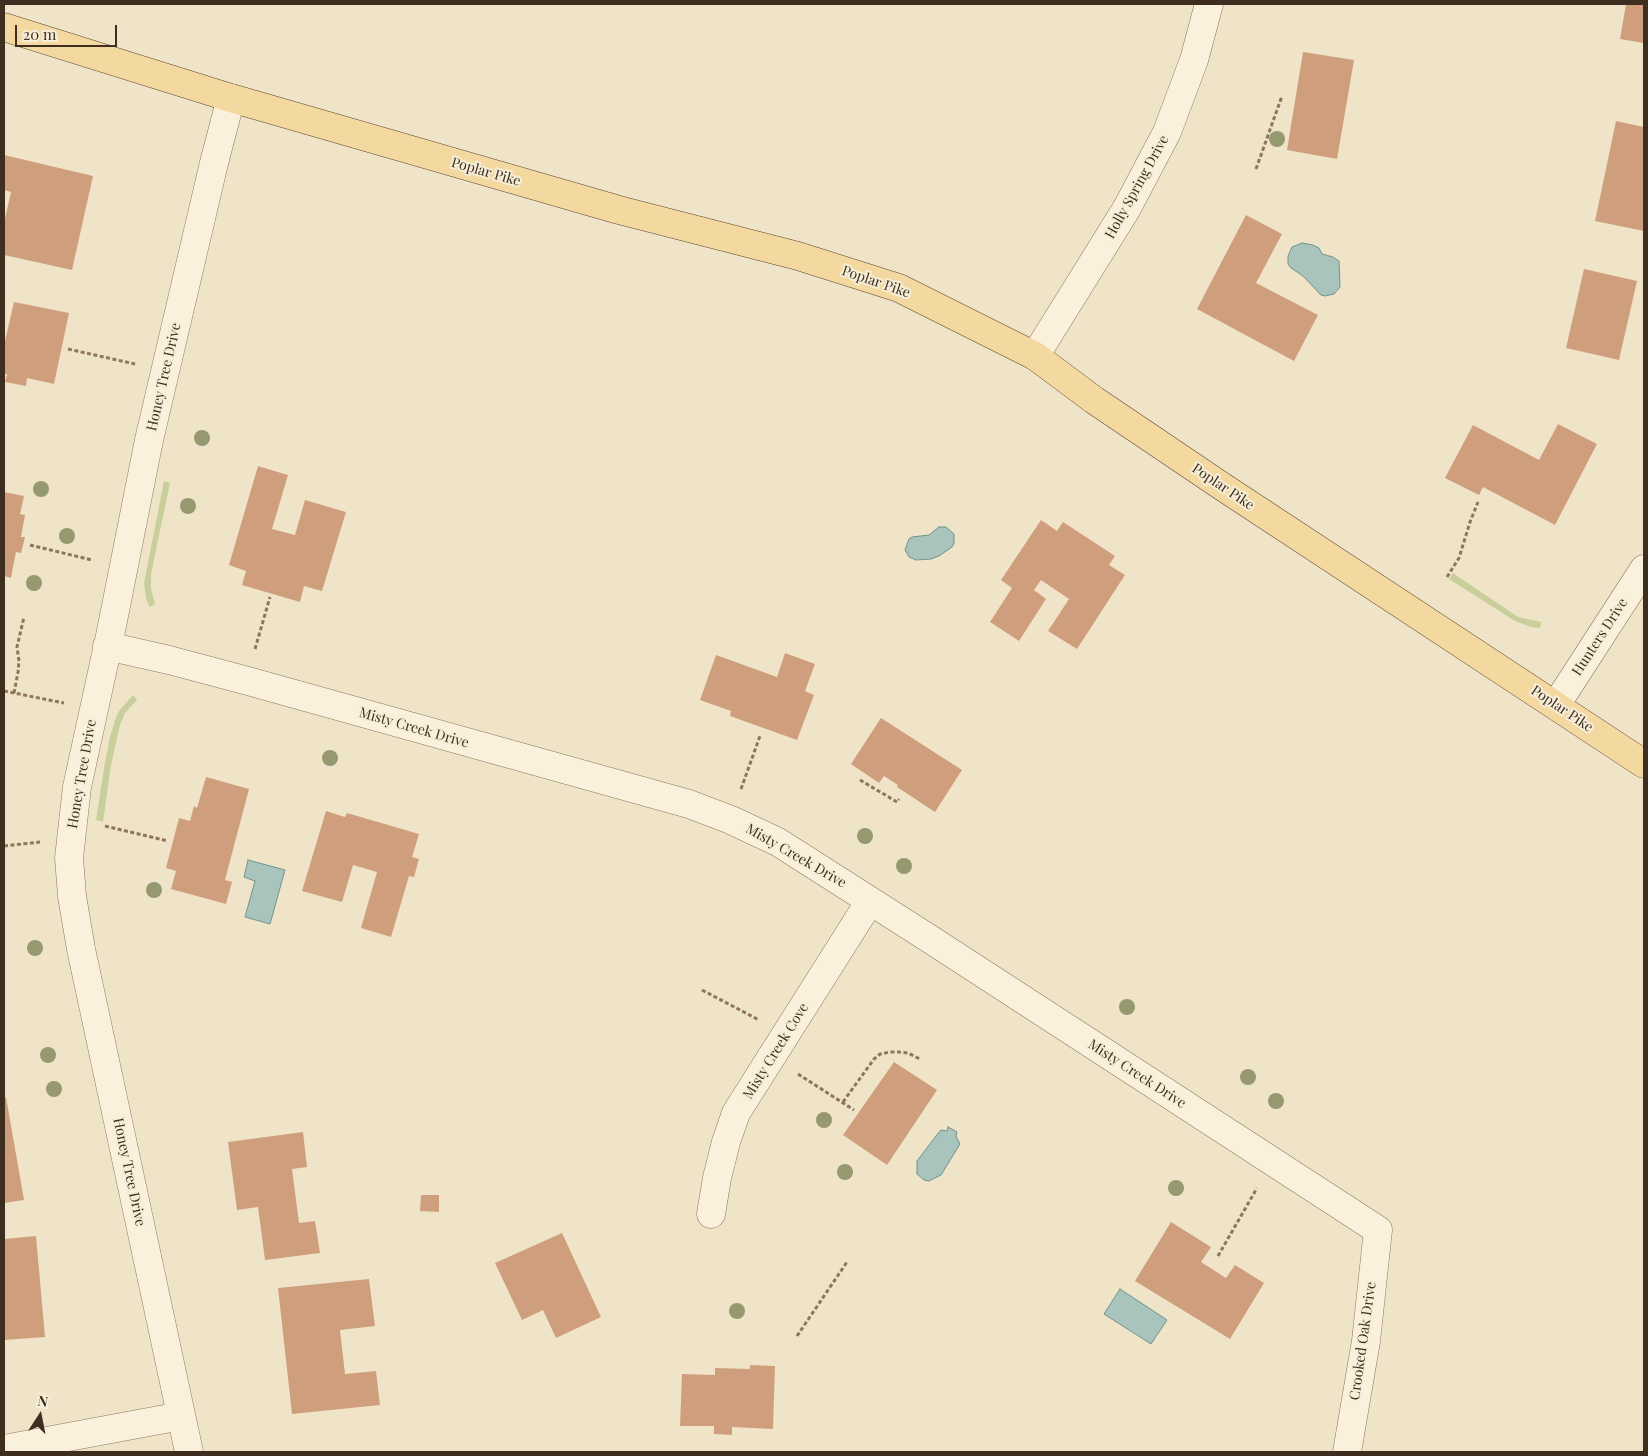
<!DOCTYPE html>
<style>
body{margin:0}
#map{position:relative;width:1648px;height:1456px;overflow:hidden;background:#f0e4c8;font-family:"Playfair Display",serif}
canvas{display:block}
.frame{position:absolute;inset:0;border:5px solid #3d2e20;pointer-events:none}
.north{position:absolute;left:15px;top:1391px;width:50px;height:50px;-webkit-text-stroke:4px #f7eed8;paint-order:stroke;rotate:11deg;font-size:14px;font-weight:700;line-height:20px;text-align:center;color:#3d2e20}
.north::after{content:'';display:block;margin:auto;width:18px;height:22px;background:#3d2e20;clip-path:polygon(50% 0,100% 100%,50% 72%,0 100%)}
.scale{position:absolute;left:15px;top:25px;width:102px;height:22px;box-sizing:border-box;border:2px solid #3d2e20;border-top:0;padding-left:6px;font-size:15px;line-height:18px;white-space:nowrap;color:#3d2e20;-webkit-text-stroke:4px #f7eed8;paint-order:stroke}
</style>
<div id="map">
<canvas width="1648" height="1456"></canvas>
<div class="frame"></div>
<div class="north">N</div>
<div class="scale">20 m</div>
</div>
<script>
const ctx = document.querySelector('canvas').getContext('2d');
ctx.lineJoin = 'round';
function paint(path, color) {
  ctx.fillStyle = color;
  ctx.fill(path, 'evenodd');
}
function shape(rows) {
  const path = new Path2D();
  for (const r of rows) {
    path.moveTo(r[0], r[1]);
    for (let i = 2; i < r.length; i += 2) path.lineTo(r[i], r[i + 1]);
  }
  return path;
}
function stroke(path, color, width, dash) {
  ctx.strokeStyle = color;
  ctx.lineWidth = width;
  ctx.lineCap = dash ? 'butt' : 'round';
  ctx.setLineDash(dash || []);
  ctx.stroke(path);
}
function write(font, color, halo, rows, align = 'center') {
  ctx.font = font + ' "Playfair Display",serif';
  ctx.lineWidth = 4;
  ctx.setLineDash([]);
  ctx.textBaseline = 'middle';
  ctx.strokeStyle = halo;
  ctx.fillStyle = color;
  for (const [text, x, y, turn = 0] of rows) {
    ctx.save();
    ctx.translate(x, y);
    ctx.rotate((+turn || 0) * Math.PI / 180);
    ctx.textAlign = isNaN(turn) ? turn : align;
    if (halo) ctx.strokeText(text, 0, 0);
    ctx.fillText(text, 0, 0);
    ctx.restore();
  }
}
paint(shape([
 [164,481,170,483,151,574,151,589,155,604,150,607,146,599,144,583],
 [1453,573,1518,617,1541,622,1540,628,1531,627,1515,621,1449,579],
 [133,695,137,700,125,713,120,725,111,765,103,822,96,820,104,768,110,737,115,720,119,711]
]), '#c9cf9b');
const water = shape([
 [1302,243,1313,245,1319,248,1322,254,1333,257,1339,261,1340,287,1334,294,1325,296,1321,295,1303,276,1291,268,1288,264,1288,256,1292,247,1302,243],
 [939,527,946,527,954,534,954,543,952,547,939,556,931,559,916,560,909,557,905,550,909,539,912,537,929,535,939,527],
 [248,860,285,870,270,924,245,917,255,881,244,877,248,860],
 [948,1127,957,1132,956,1136,960,1144,941,1175,929,1181,924,1180,917,1174,917,1161,939,1132,941,1130,947,1131,948,1127],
 [1120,1289,1167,1320,1151,1344,1104,1314,1120,1289]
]);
paint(water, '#a9c4bc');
stroke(water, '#6f938a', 1);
paint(shape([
 [1626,4,1644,4,1644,43,1620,39],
 [1303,52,1354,60,1337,159,1287,150],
 [1616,121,1644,127,1644,231,1595,221],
 [4,155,93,176,72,270,4,255,4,223,11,192,4,190],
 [1246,215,1282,234,1256,283,1318,315,1294,361,1197,309],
 [1584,269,1637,281,1619,360,1566,348],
 [14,302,69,313,54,384,27,378,26,386,5,382,7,374,4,374,4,340,5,341],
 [1558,424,1597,444,1555,525,1483,487,1479,495,1445,478,1473,425,1539,460],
 [258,466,288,475,272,529,295,535,305,500,346,512,322,591,304,586,300,602,242,585,246,571,229,565],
 [4,492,24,496,20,514,25,515,21,537,25,537,21,553,16,552,11,578,4,576],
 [1041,520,1057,531,1063,522,1115,556,1109,565,1125,575,1077,649,1048,631,1069,599,1041,580,1034,590,1046,599,1019,641,990,622,1012,588,1001,580],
 [785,653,815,664,805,691,814,695,797,740,730,716,731,711,700,700,716,655,777,677],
 [881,718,962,770,935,812,897,787,898,785,884,776,879,783,851,764],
 [206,777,249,789,225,880,232,882,226,904,171,889,176,871,166,868,179,818,190,821,194,806,197,808],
 [326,811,345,817,347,813,419,834,412,857,419,859,414,877,409,876,391,937,361,928,377,872,353,865,342,902,302,891],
 [894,1062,937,1090,887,1165,843,1135],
 [6,1097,24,1200,4,1203,4,1098],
 [303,1132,307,1167,292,1169,299,1223,315,1221,320,1253,265,1260,258,1207,237,1210,228,1142],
 [421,1195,439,1195,439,1212,420,1211],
 [1171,1222,1211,1247,1201,1262,1226,1278,1235,1265,1264,1283,1230,1339,1135,1281],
 [562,1233,601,1317,556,1338,543,1310,522,1320,495,1263],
 [36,1236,45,1337,4,1340,4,1239],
 [369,1279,375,1326,340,1330,345,1374,376,1371,380,1405,292,1414,278,1288],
 [750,1365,775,1366,773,1429,732,1427,732,1435,714,1434,714,1426,680,1426,682,1374,715,1375,715,1368,750,1369]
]), '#cf9f7d');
const minor = shape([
 [1035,356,1127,208,1167,132,1194,60,1209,4],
 [107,646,169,660,248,681,689,804,731,820,778,842,933,941,1378,1230,1366,1341,1347,1452],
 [1556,705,1644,569],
 [711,1214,717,1178,726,1142,736,1113,870,901],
 [4,1449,181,1416],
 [189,1452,81,949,72,896,69,858,77,787,110,636,149,440,214,163,231,98]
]);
const major = shape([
 [4,27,231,98,619,210,798,256,899,288,1035,356,1094,400,1223,487,1644,764]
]);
stroke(minor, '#8d765c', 29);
stroke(major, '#5b4430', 29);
stroke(shape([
 [1256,169,1282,96],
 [68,349,135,364],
 [30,545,92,560],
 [1447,577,1459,558,1470,522,1478,502],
 [255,649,270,597],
 [4,691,64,703],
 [14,693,18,672,19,661,17,647,24,617],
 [860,780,897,802,899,799],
 [741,789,760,736],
 [105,826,168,841],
 [4,846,40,842],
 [702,990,759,1020],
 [798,1074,854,1110],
 [843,1102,874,1059,880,1054,890,1052,899,1052,908,1053,920,1059],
 [1218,1256,1257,1188],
 [797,1336,847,1262]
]), '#8d765c', 3, [4, 2.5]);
stroke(minor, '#faf1dc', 28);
stroke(major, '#f3d9a0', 28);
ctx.fillStyle = '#96986f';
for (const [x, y] of [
 [1277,139],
 [202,438],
 [41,489],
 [188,506],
 [67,536],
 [34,583],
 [330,758],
 [865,836],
 [904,866],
 [154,890],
 [35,948],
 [1127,1007],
 [48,1055],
 [1248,1077],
 [54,1089],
 [1276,1101],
 [824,1120],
 [845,1172],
 [1176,1188],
 [737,1311]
]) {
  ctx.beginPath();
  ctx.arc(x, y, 8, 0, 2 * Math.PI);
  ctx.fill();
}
write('14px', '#3d2e20', '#f7eed8', [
 ["Poplar Pike",486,172,16],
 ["Holly Spring Drive",1137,187,-61],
 ["Poplar Pike",876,282,19],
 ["Honey Tree Drive",164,377,-77],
 ["Poplar Pike",1223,487,34],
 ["Hunters Drive",1600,637,-57],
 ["Poplar Pike",1562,709,34],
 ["Misty Creek Drive",414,728,16],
 ["Honey Tree Drive",82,774,-80],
 ["Misty Creek Drive",796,856,30],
 ["Misty Creek Cove",776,1051,-58],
 ["Misty Creek Drive",1137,1074,33],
 ["Honey Tree Drive",129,1172,78],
 ["Crooked Oak Drive",1363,1341,-82]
]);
</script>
